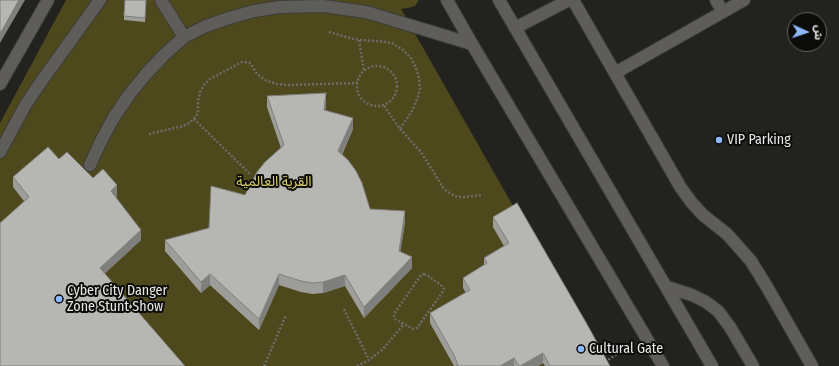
<!DOCTYPE html>
<meta charset="utf-8">
<style>
body{margin:0}
#map{position:relative;width:839px;height:366px;overflow:hidden;background:#22221f;font-family:"Fira Sans Condensed","Noto Sans Arabic",sans-serif}
canvas{display:block}
.north{position:absolute;left:787px;top:12px;width:40px;height:40px;box-sizing:border-box;background:#0b0b0a;border:1px solid #636362;border-radius:50%;rotate:93deg;font-size:11px;font-weight:700;line-height:16px;text-align:center;color:#e8e8e6}
.north::after{content:'';display:block;margin:auto;width:14px;height:18px;background:#8eb9fc;clip-path:polygon(50% 0,100% 100%,50% 72%,0 100%)}
</style>
<div id="map">
<canvas width="839" height="366"></canvas>
<div class="north">ش</div>
</div>
<script>
const ctx = document.querySelector('canvas').getContext('2d');
ctx.lineJoin = 'round';
function paint(path, color) {
  ctx.fillStyle = color;
  ctx.fill(path, 'evenodd');
}
function shape(rows) {
  const path = new Path2D();
  for (const r of rows) {
    if (r.length === 3) {
      path.moveTo(r[0] + r[2], r[1]);
      path.arc(r[0], r[1], r[2], 0, 2 * Math.PI);
      continue;
    }
    path.moveTo(r[0], r[1]);
    for (let i = 2; i < r.length; i += 2) path.lineTo(r[i], r[i + 1]);
  }
  return path;
}
function stroke(path, color, width, dash) {
  ctx.strokeStyle = color;
  ctx.lineWidth = width;
  ctx.lineCap = dash ? 'butt' : 'round';
  ctx.setLineDash(dash || []);
  ctx.stroke(path);
}
function write(font, color, halo, rows, align = 'center') {
  ctx.font = font + ' "Fira Sans Condensed","Noto Sans Arabic",sans-serif';
  ctx.lineWidth = 4;
  ctx.setLineDash([]);
  ctx.textBaseline = 'middle';
  ctx.strokeStyle = halo;
  ctx.fillStyle = color;
  for (const [text, x, y, turn = 0] of rows) {
    ctx.save();
    ctx.translate(x, y);
    ctx.rotate((+turn || 0) * Math.PI / 180);
    ctx.textAlign = isNaN(turn) ? turn : align;
    if (halo) ctx.strokeText(text, 0, 0);
    ctx.fillText(text, 0, 0);
    ctx.restore();
  }
}
paint(shape([
 [66,0,419,0,415,6,408,8,401,9,604,366,0,366,0,123]
]), '#4e491d');
const minor = shape([
 [161,0,184,37],
 [447,0,472,44,663,366],
 [499,0,712,366],
 [573,0,681,188,692,203,703,215,727,234,751,261,767,287,812,366],
 [716,0,723,12],
 [515,28,569,0],
 [615,73,744,0],
 [0,84,48,0],
 [0,152,26,104,43,79,100,0],
 [90,165,101,141,114,117,129,95,146,74,164,55,184,37,206,26,229,18,254,11,279,7,323,6,366,12,472,44],
 [667,287,692,295,706,302,718,311,730,327,753,366]
]);
stroke(minor, '#3c3c3a', 14);
stroke(shape([
 [329,32,350,38,359,40,378,41,392,43,403,50,411,58,416,68,419,78,420,88,418,97,412,111,400,129],
 [359,40,364,71],
 [377,86,20],
 [384,106,400,129,421,152,444,189,451,194,458,197,464,197,483,195],
 [194,119,250,174],
 [149,134,183,126,189,123,194,119,198,113,198,101,200,92,204,85,210,79,242,62,250,63,258,75,267,81,277,84,287,85,358,83],
 [424,274,427,275,442,286,444,289,442,293,417,328,413,329,395,319,394,317,394,314,421,275,424,274],
 [344,309,369,360],
 [605,362,629,346],
 [264,366,286,315],
 [357,366,369,360,382,350,404,324]
]), '#6c6c69', 2.5, [2, 2]);
stroke(minor, '#5e5d5a', 12);
paint(shape([
 [146,0,145,22,124,20,124,16],
 [267,96,326,104,325,110,353,129,342,155,370,209,405,222,400,252,412,268,364,318,345,286,323,293,312,294,301,292,279,285,259,330,210,285,201,293,165,251,165,240,209,228,245,195,281,148,267,107],
 [59,159,93,178,117,196,116,197,141,240,105,273,24,201,13,187,13,177],
 [493,217,610,366,545,366,543,363,538,366,454,366,430,323,430,313,466,293,463,288,463,278,484,265,484,258,504,246,493,227]
]), '#9d9d99');
paint(shape([
 [19,0,25,0,0,43,0,34],
 [326,93,326,104,324,121,324,110],
 [353,118,353,129,338,162,338,151],
 [117,185,117,196,111,201,111,191],
 [405,211,405,222,399,262,399,251],
 [141,230,141,240,100,278,100,268],
 [412,257,412,268,364,318,364,307],
 [210,274,210,285,201,293,201,282],
 [279,274,279,285,259,330,259,319],
 [345,275,345,286,323,293,323,282],
 [543,353,543,363,538,366,520,366],
 [514,358,514,366,500,366]
]), '#7f7f7d');
const building = shape([
 [0,0,19,0,0,34,0,0],
 [125,0,146,0,145,18,124,16,125,0],
 [326,93,324,110,353,118,338,151,348,160,356,171,362,183,370,209,405,211,399,251,412,257,364,307,345,275,323,282,312,283,301,281,279,274,259,319,210,274,201,282,165,240,209,228,211,186,245,195,257,172,265,162,284,145,267,96,326,93],
 [48,147,59,159,67,152,93,178,103,169,117,185,111,191,141,230,100,268,185,366,0,366,0,223,29,197,13,177,48,147],
 [517,203,588,326,610,366,550,366,543,353,520,366,519,366,514,358,500,366,456,366,458,365,454,355,430,313,470,290,463,278,487,263,484,258,509,243,493,217,517,203]
]);
paint(building, '#b6b6b2');
stroke(building, '#7f7f7d', 1);
for (const [x, y, r, color] of [
 [719,140,4,"#8eb9fc"],
 [59,299,4,"#8eb9fc"],
 [581,349,4,"#8eb9fc"]
]) {
  const dot = new Path2D();
  dot.arc(x, y, r, 0, 2 * Math.PI);
  ctx.fillStyle = color;
  ctx.fill(dot);
  stroke(dot, '#0b0b0a', 1.5);
}
write('14px', '#e8e8e6', '#0b0b0a', [
 ["VIP Parking",727,140],
 ["Cyber City Danger",67,291],
 ["Zone Stunt Show",67,307],
 ["Cultural Gate",589,349]
], 'left');
write('14px', '#dbd16a', '#0b0b0a', [
 ["القرية العالمية",274,182]
]);
</script>
